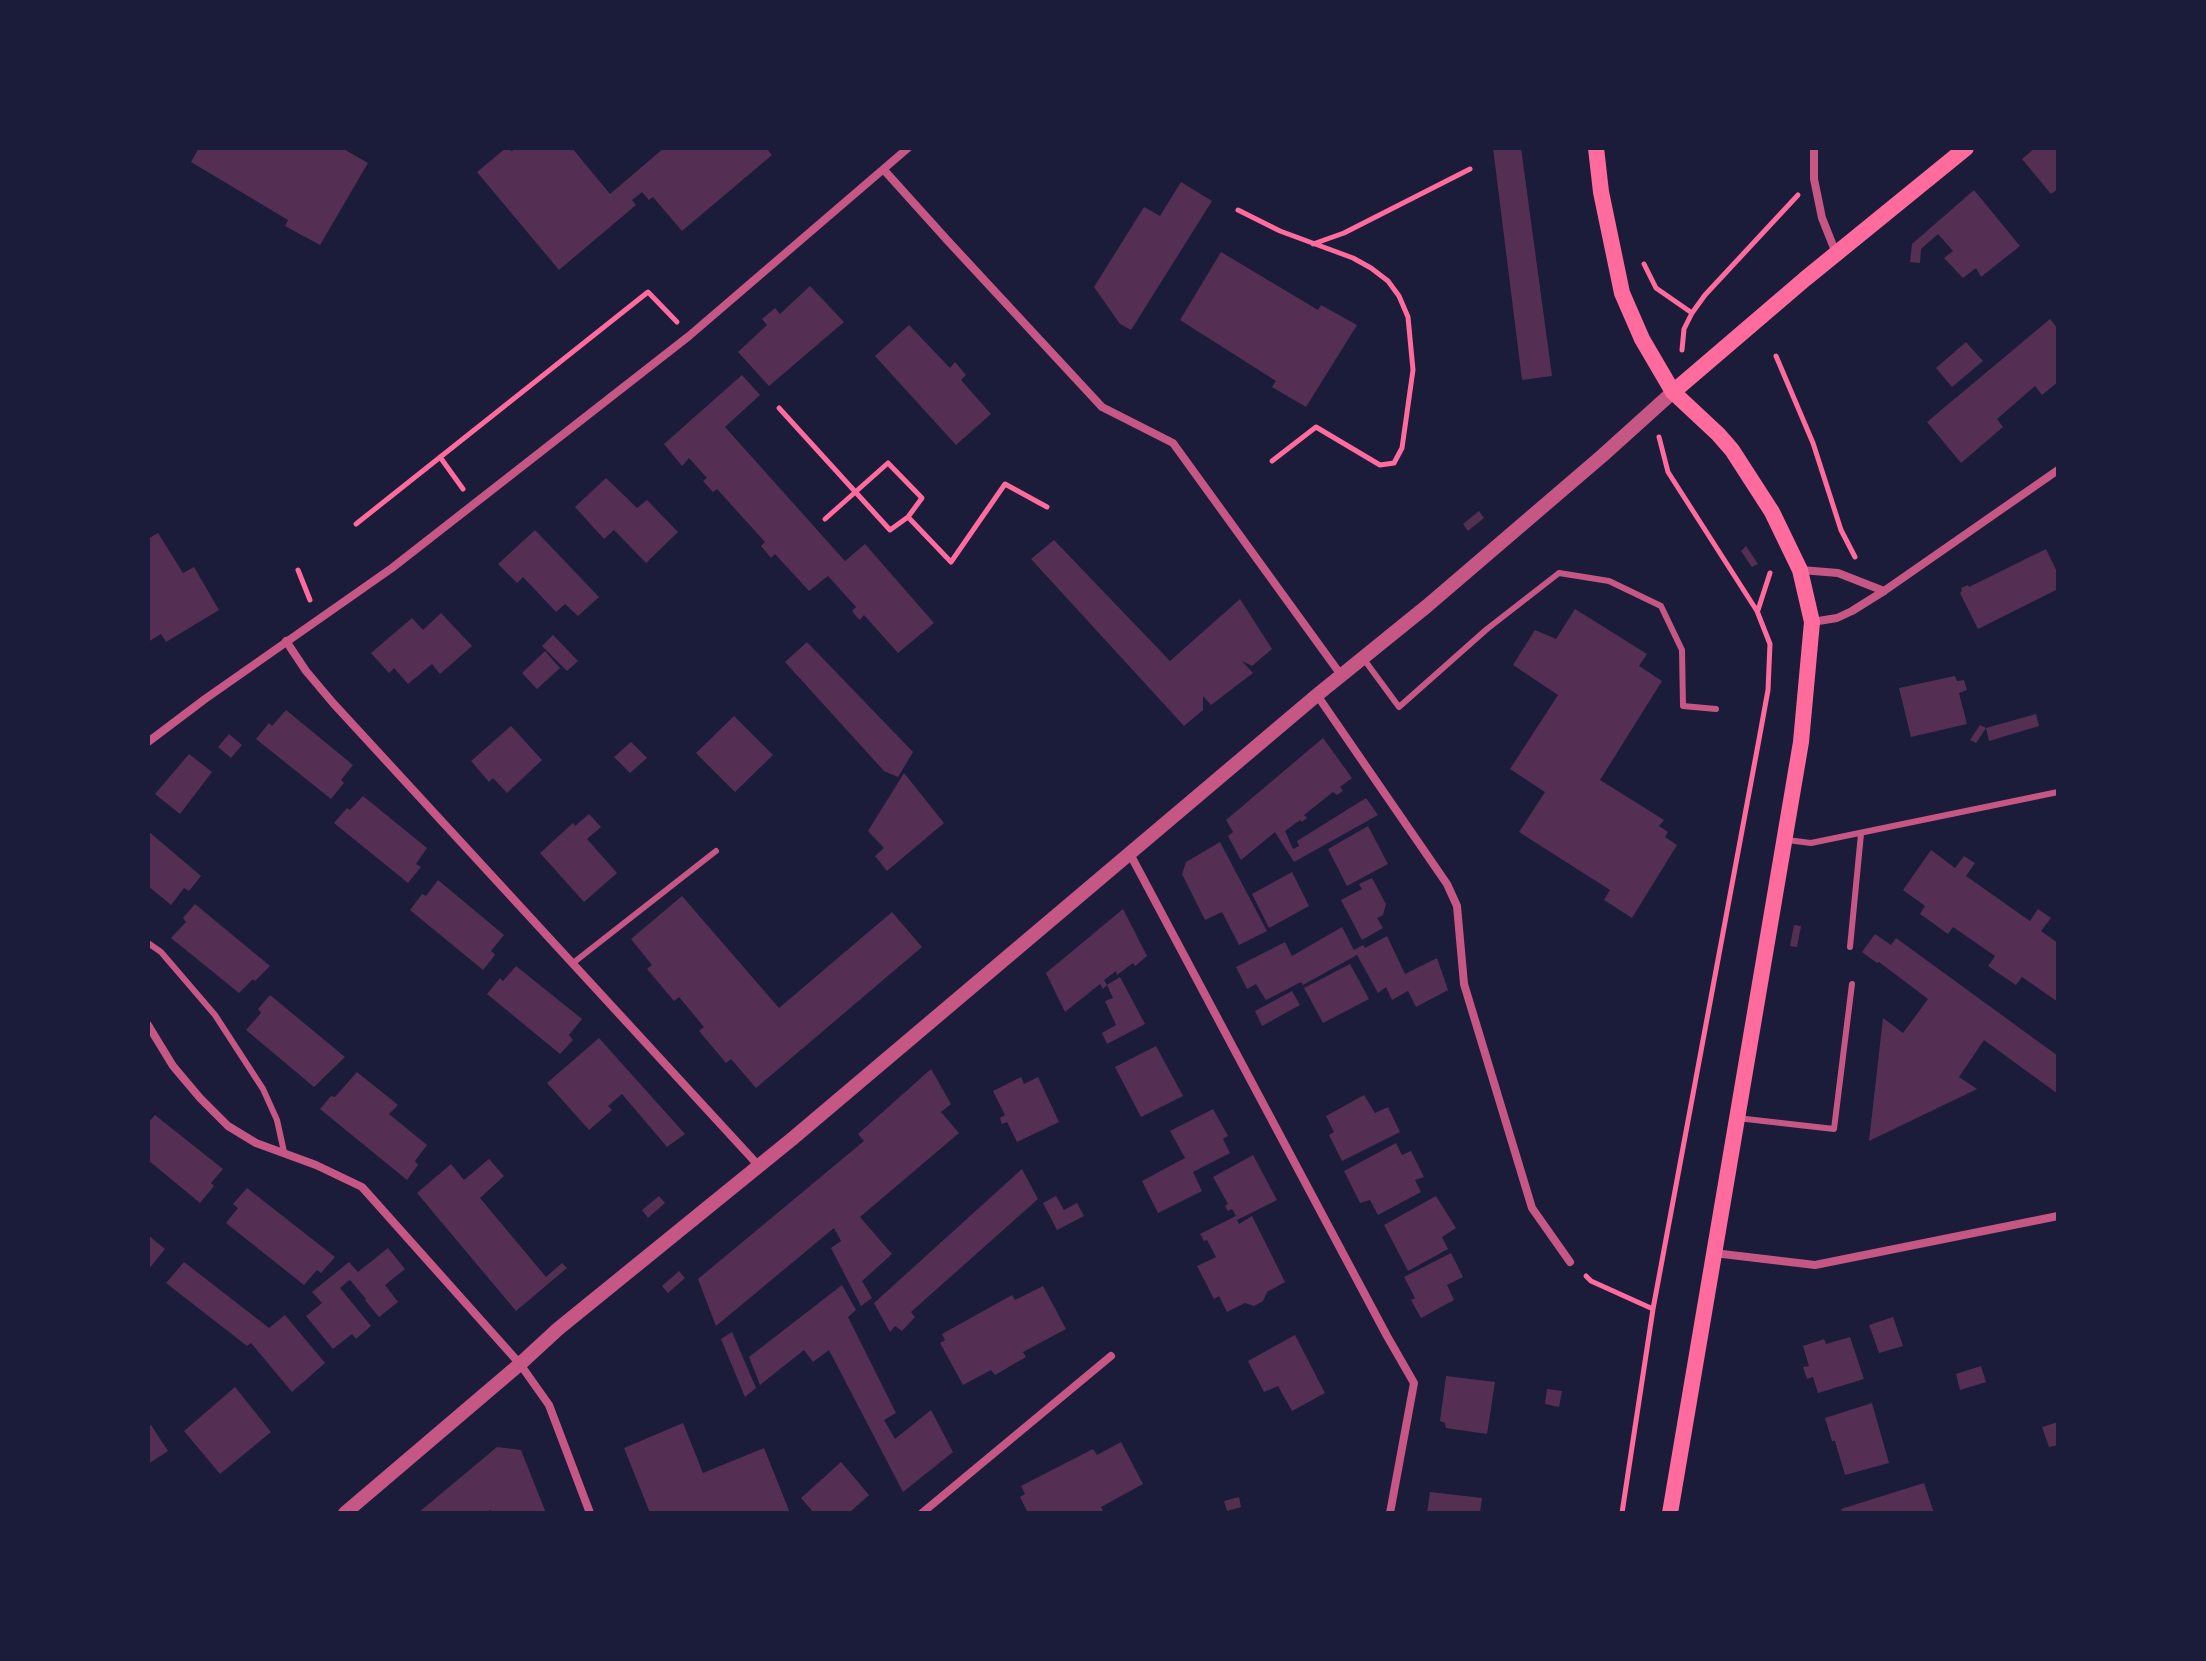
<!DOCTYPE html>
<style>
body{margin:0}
#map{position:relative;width:2206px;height:1661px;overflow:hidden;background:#1b1b3a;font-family:"Titillium Web",sans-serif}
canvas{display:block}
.frame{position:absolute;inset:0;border:150px solid #1b1b3a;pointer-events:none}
</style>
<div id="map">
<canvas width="2206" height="1661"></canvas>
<div class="frame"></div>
</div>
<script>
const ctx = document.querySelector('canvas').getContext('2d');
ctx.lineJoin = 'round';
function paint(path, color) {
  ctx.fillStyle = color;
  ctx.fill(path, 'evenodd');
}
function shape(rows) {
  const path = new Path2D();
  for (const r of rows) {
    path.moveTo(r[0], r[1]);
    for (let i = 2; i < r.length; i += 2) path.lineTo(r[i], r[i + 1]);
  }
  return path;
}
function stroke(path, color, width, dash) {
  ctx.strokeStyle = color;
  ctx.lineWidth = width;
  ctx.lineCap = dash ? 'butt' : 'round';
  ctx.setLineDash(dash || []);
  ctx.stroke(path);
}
paint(shape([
 [199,148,342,148,368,163,320,245,285,226,288,220,191,162],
 [506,148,512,151,515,148,572,148,610,194,664,148,766,148,772,155,682,231,653,197,649,200,642,192,632,200,636,205,559,270,477,172],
 [1493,148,1521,148,1552,376,1522,380],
 [2035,148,2058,148,2058,189,2051,194,2022,159],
 [1181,182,1212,201,1131,330,1120,324,1094,287,1144,207,1160,216],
 [1974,190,2020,246,1981,277,1976,268,1963,278,1944,258,1953,251,1938,234,1921,249,1920,263,1910,262,1912,244],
 [1221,252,1318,310,1321,305,1357,325,1306,407,1272,387,1276,381,1180,320],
 [810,286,844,322,769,386,738,352,767,325,762,319,775,308,780,314],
 [2050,319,2058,329,2058,382,2042,395,2035,386,1997,419,2003,427,1961,463,1927,422],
 [909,325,950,368,955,362,966,375,961,380,991,414,956,445,875,356],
 [1966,342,1983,361,1952,387,1936,368],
 [742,375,760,395,725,427,845,561,865,544,934,623,898,653,864,615,860,620,856,616,852,611,856,607,828,576,809,591,775,554,771,558,761,546,765,542,717,489,713,492,703,481,707,478,689,458,682,466,664,444],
 [606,478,637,508,647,500,678,532,646,563,614,530,604,539,575,507],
 [1479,511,1484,518,1468,531,1463,524],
 [535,530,599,597,578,616,565,604,556,612,523,577,517,583,498,564],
 [158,533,183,573,194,567,219,610,166,642,161,634,148,642,148,539],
 [1054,540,1170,661,1240,599,1272,649,1252,666,1242,661,1253,673,1211,705,1203,696,1203,710,1184,726,1031,559],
 [1746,546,1758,564,1752,567,1741,551],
 [2046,549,2058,574,2058,589,1978,629,1960,593,1962,591,1961,588,1968,585,1969,587],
 [1575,609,1647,654,1639,666,1662,681,1600,780,1664,820,1659,826,1668,832,1665,837,1677,845,1632,918,1604,900,1610,890,1519,832,1545,792,1510,769,1558,695,1513,665,1535,630,1556,639],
 [441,613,472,646,440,674,432,664,408,684,394,668,389,673,371,653,412,618,423,630],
 [553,635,578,661,567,671,542,646],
 [807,642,913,752,898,777,884,771,785,662],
 [545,651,560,668,537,689,522,673],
 [1955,676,1957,681,1964,680,1967,690,1959,693,1967,724,1911,737,1899,688],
 [286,710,353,765,341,780,344,783,331,799,256,739,269,723,272,726],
 [2036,714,2039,726,1989,741,1986,728,1976,743,1970,740,1980,725,1986,728],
 [734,716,773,755,735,792,696,753],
 [511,726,542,760,507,793,493,778,489,782,471,761],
 [229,734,242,745,231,758,218,747],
 [1323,738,1352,778,1340,787,1343,791,1337,795,1333,792,1304,815,1307,818,1302,822,1300,820,1285,831,1293,849,1299,846,1297,841,1366,798,1378,815,1294,862,1275,832,1241,860,1228,836,1233,832,1226,820],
 [631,742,647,758,630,773,614,757],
 [189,754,212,772,180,814,155,794],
 [904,773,944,823,887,871,875,856,884,848,868,831],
 [363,796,427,848,416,864,421,867,408,883,334,823,347,808,350,810],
 [589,814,601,827,587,839,617,873,584,902,540,853,573,823,575,826],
 [1368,826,1388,864,1347,886,1328,849],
 [148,831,201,876,189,891,184,888,171,905,148,886],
 [1220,842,1267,931,1239,945,1222,912,1205,920,1182,874,1186,862],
 [1931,850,1955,868,1964,856,1975,863,1966,876,2030,921,2038,909,2051,918,2041,931,2058,943,2058,1002,2022,977,2016,985,1988,966,1995,956,1953,927,1948,934,1920,914,1925,906,1903,890],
 [1292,872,1309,906,1269,928,1252,894],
 [1372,878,1386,904,1383,915,1377,918,1383,928,1362,940,1341,900,1362,889,1359,884],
 [438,880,504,935,491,951,495,955,483,970,410,910,422,894,426,896],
 [682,896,779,1008,892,912,922,947,756,1088,731,1059,726,1063,699,1031,704,1027,679,997,674,1001,647,969,652,965,631,939],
 [195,904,270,966,255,981,253,979,239,993,171,938,186,922,183,918],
 [1123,909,1147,956,1135,966,1133,963,1117,975,1116,971,1104,980,1107,985,1120,977,1145,1024,1107,1044,1102,1033,1116,1025,1105,1001,1113,998,1107,985,1103,989,1100,984,1065,1012,1046,973],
 [1794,925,1801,926,1797,947,1790,946],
 [1342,927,1354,950,1363,945,1365,948,1387,936,1405,974,1437,958,1448,990,1416,1007,1408,991,1392,1000,1386,987,1378,993,1357,955,1303,985,1301,982,1266,1000,1256,984,1247,989,1236,967,1285,942,1292,956],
 [1875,934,1891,945,1896,938,2058,1056,2058,1094,1984,1040,1959,1077,1977,1089,1869,1141,1883,1018,1903,1033,1928,999,1879,962,1877,963,1862,952],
 [1350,964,1369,999,1323,1023,1304,988],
 [516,966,582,1019,569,1035,573,1040,560,1054,487,994,500,978,503,981],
 [1292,991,1300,1005,1262,1026,1255,1011],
 [270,995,345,1057,314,1087,246,1030,261,1013,258,1009],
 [599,1038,685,1134,667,1147,622,1094,608,1106,612,1110,589,1130,547,1083],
 [1156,1046,1183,1096,1141,1117,1115,1067],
 [931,1069,951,1104,941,1112,959,1133,860,1217,892,1254,862,1281,872,1298,861,1306,831,1248,841,1241,834,1228,716,1326,698,1279,864,1141,858,1134],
 [357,1072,398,1105,389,1114,427,1145,415,1161,418,1165,407,1180,320,1109,331,1096,335,1097],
 [1021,1077,1024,1084,1038,1077,1059,1122,1017,1142,1007,1122,1002,1124,1000,1118,1005,1115,993,1091],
 [1364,1095,1375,1113,1388,1107,1400,1132,1342,1161,1329,1135,1334,1132,1326,1116],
 [1213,1109,1228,1136,1223,1139,1230,1153,1193,1172,1202,1191,1158,1213,1142,1181,1185,1158,1170,1131],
 [155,1115,223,1169,211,1183,214,1186,200,1203,148,1160,148,1123],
 [1396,1143,1402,1155,1411,1151,1424,1177,1415,1180,1421,1192,1378,1215,1370,1200,1360,1203,1344,1171],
 [1253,1155,1277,1200,1237,1220,1239,1224,1252,1216,1285,1282,1267,1292,1263,1301,1254,1306,1245,1303,1227,1312,1219,1296,1214,1299,1197,1266,1216,1257,1207,1240,1204,1241,1200,1234,1236,1216,1232,1209,1228,1211,1225,1206,1228,1204,1213,1177],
 [489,1159,504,1176,480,1198,546,1277,562,1263,567,1268,516,1311,417,1193,451,1164,464,1180],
 [1022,1169,1038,1199,911,1312,915,1317,902,1331,895,1326,890,1332,874,1303],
 [247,1188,335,1257,321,1273,317,1270,304,1285,226,1223,238,1208,233,1204],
 [659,1196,665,1203,648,1218,642,1210],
 [1056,1196,1064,1210,1077,1203,1084,1216,1057,1230,1043,1203],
 [1436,1196,1456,1228,1442,1237,1448,1249,1408,1271,1384,1225],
 [148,1235,165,1249,148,1270],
 [388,1248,405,1269,385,1285,398,1302,379,1317,365,1300,366,1299,350,1280,348,1281,340,1288,371,1326,356,1339,352,1334,333,1349,306,1316,322,1303,312,1292,349,1262,358,1272],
 [1451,1253,1463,1277,1447,1285,1454,1300,1421,1318,1411,1300,1415,1298,1404,1277],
 [184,1262,269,1328,285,1315,325,1363,292,1392,251,1343,247,1346,166,1283],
 [679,1271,685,1278,668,1293,662,1286],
 [842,1285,856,1310,848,1317,896,1413,884,1420,895,1439,931,1410,953,1452,903,1492,829,1350,813,1362,804,1350,760,1385,749,1357],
 [1043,1286,1066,1329,1023,1352,1026,1357,995,1375,991,1370,963,1385,940,1343,945,1340,942,1334,1012,1295,1015,1300],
 [1893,1317,1903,1346,1879,1353,1869,1325],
 [732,1332,756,1388,745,1397,721,1339],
 [1295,1335,1325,1393,1292,1411,1278,1386,1264,1392,1248,1361],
 [1850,1337,1864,1379,1818,1393,1813,1377,1807,1379,1803,1367,1809,1366,1803,1346,1824,1339,1826,1344],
 [1981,1366,1986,1382,1960,1390,1956,1374],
 [1446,1376,1495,1382,1487,1434,1446,1428,1445,1423,1440,1421],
 [235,1387,271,1432,220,1474,184,1431],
 [1547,1389,1562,1391,1559,1407,1545,1404],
 [1872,1403,1889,1463,1845,1475,1835,1441,1832,1441,1825,1418],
 [2058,1422,2058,1445,2049,1447,2042,1427],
 [683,1423,703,1473,764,1448,790,1513,650,1513,624,1448],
 [151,1425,168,1451,148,1464,148,1428],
 [1121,1442,1143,1484,1101,1507,1104,1513,1028,1513,1020,1497,1025,1494,1021,1486,1093,1449,1097,1455],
 [497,1447,521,1450,546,1513,492,1513,490,1510,486,1513,418,1513],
 [841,1462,869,1495,849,1513,814,1513,801,1498],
 [1924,1483,1934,1513,1843,1513,1841,1509],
 [1430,1492,1482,1498,1480,1513,1427,1513],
 [1239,1497,1241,1507,1227,1511,1224,1501]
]), '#542f53');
stroke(shape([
 [1238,210,1280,231,1353,258,1371,268,1388,281,1399,296,1408,317,1413,370,1402,448,1394,463,1380,465,1316,427,1272,461],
 [1313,244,1344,233,1470,169],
 [1644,264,1656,288,1692,313,1684,329,1682,350],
 [1692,313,1705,295,1798,195],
 [1776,356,1813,443,1841,530,1855,557],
 [779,408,890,530,908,517,951,562,1005,484,1047,507],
 [440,457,463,489],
 [825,519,888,463,922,498,908,517],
 [356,524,648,292,677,322],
 [298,570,310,600],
 [1758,610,1770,573],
 [1586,1276,1591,1281,1653,1309],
 [1622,1513,1653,1309,1760,734,1768,690,1770,644,1757,611,1668,472,1659,437]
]), '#ff6b9d', 5);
stroke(shape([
 [1363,658,1399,707,1487,629,1559,573,1609,581,1661,606,1682,650,1683,706,1716,709],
 [1787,840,1811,843,2058,792],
 [148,943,161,952,215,1015,263,1089,277,1120,284,1152],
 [1850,947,1861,834],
 [573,963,716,851],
 [1737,1118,1834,1129,1852,984]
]), '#c65784', 6);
stroke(shape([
 [1814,148,1814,179,1822,218,1836,253],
 [884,170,948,241,1102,407,1173,443,1341,675],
 [1801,570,1838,573,1884,591],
 [1812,622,1837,618,1852,611,1884,591,2058,470],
 [286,641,306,671,333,703,759,1166],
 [1317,695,1447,884,1457,906,1464,984,1532,1208,1570,1262],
 [148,742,205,699,392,568,689,336,908,148],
 [1130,854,1387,1336,1414,1383,1390,1513],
 [148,1025,173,1066,200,1098,228,1126,256,1143,316,1165,362,1187,520,1364,549,1405,590,1513],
 [1714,1253,1815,1265,2058,1216],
 [922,1513,1111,1356]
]), '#c65784', 8);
stroke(shape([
 [345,1513,520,1364,558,1329,792,1139,1317,695,1427,606,1602,456,1673,392]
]), '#c65784', 14);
stroke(shape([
 [1596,148,1601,192,1622,293,1642,339,1673,392,1718,434,1732,450,1772,512,1800,570,1812,622,1801,742,1670,1513],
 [1673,392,1805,279,1966,148]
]), '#ff6b9d', 16);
</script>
